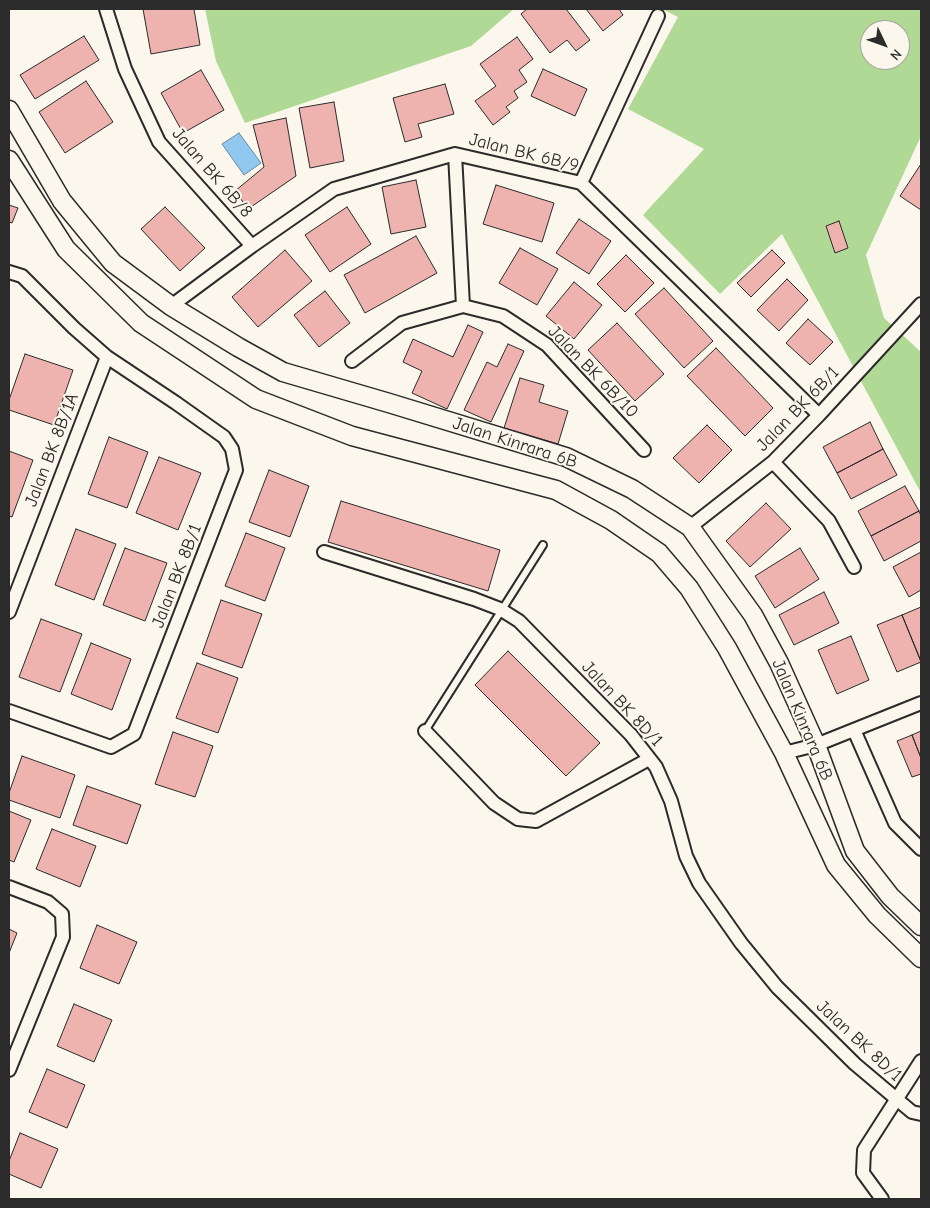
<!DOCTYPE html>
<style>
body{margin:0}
#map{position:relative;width:930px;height:1208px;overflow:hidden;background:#fbf7ec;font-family:"Comic Neue",sans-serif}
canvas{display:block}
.frame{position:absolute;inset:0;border:10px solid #2b2b2b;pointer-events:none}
.north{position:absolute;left:860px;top:20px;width:50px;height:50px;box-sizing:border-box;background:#fbf7ec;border:1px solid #a8a59f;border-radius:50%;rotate:132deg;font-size:14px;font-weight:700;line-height:20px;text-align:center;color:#2b2b2b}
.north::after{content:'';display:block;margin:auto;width:18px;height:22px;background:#2b2b2b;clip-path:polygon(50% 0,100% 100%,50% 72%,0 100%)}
</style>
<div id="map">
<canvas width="930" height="1208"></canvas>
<div class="frame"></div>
<div class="north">N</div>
</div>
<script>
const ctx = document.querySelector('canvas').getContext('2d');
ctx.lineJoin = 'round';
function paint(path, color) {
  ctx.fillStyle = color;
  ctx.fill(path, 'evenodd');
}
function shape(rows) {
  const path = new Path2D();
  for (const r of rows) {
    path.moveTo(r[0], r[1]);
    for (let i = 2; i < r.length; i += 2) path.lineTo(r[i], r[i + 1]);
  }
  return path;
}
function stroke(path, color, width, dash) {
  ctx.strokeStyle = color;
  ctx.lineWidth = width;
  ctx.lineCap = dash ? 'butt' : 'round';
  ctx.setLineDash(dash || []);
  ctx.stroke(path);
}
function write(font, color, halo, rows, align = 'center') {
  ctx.font = font + ' "Comic Neue",sans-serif';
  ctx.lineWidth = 4;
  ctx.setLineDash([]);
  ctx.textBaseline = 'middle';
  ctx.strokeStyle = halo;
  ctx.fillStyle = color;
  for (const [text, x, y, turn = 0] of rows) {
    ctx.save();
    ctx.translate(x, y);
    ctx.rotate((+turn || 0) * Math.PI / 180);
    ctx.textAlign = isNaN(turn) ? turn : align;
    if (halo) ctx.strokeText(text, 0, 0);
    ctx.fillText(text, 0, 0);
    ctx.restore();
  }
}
paint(shape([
 [205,9,514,9,471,46,245,123,216,61],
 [662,9,921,9,921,136,866,255,884,318,921,352,921,493,782,234,720,294,643,215,704,149,628,109,678,17],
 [870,30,900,30,900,60,870,60]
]), '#b1d996');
const water = shape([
 [239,133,261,163,244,175,222,144,239,133]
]);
paint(water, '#91c8ef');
stroke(water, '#6889a1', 1);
const building = shape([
 [143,9,194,9,200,45,151,54,143,9],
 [527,9,566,9,590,40,576,51,567,40,550,53,521,14,527,9],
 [586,9,619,9,623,15,603,31,586,9],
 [84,36,99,60,35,99,20,75,84,36],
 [517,37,533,59,519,70,527,82,514,91,518,98,506,107,510,112,493,125,475,101,496,86,480,64,517,37],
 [543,69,587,89,575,116,531,96,543,69],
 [201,70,224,110,183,133,161,93,201,70],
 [86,81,113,122,65,153,39,112,86,81],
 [445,84,454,114,418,124,422,137,405,142,393,98,445,84],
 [334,102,344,161,310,168,299,108,334,102],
 [286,118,296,176,248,209,235,191,264,167,253,125,286,118],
 [921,164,921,210,900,196,921,164],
 [416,180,426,227,391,234,382,187,416,180],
 [496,185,554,203,542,242,483,224,496,185],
 [9,205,18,208,12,223,9,222,9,205],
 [165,207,205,248,180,271,141,229,165,207],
 [347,207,371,244,330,272,305,235,347,207],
 [579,219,611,241,589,274,556,253,579,219],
 [839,221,848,248,835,253,826,226,839,221],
 [416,236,437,273,365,313,344,275,416,236],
 [520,248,558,269,537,305,499,283,520,248],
 [285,250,312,281,258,327,232,297,285,250],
 [772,250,785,263,751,297,737,283,772,250],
 [626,255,654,283,625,312,597,284,626,255],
 [787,279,808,300,779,331,757,310,787,279],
 [574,282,602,305,574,339,546,316,574,282],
 [664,288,713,341,684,368,635,314,664,288],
 [325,291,350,323,319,347,294,315,325,291],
 [808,319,833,342,810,365,786,343,808,319],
 [617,323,664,374,635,401,588,350,617,323],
 [468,325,483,332,447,409,412,393,422,371,403,362,413,339,453,357,468,325],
 [508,344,524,351,491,422,464,410,487,362,497,367,508,344],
 [716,348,773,408,745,436,687,376,716,348],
 [25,354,73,370,54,425,9,410,9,400,25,354],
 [520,378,544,385,539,402,568,411,558,444,504,428,520,378],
 [870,422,883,449,837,473,823,447,870,422],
 [707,425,732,450,699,483,673,458,707,425],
 [109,437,148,452,127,508,88,494,109,437],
 [883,449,897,475,851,499,837,473,883,449],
 [9,451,33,460,12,517,9,516,9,451],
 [159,457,201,473,178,530,136,513,159,457],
 [269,470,309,486,290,537,249,522,269,470],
 [905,486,919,511,871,536,858,511,905,486],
 [341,501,500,550,488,591,328,542,341,501],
 [766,503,791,529,750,567,726,541,766,503],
 [919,511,921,516,921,541,884,561,871,536,919,511],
 [76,529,116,544,94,600,55,585,76,529],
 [246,533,285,548,265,601,225,586,246,533],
 [125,548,167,563,145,621,103,605,125,548],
 [800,548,819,579,775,608,755,576,800,548],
 [921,552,921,590,909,597,893,567,921,552],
 [824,592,839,623,794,645,779,615,824,592],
 [221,600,262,614,242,668,202,654,221,600],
 [921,607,921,661,902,615,921,607],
 [902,615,921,662,897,672,877,625,902,615],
 [41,619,82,634,60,692,19,677,41,619],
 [851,636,869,680,837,694,818,650,851,636],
 [91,643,131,659,112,710,71,694,91,643],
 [508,651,600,743,566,776,475,685,508,651],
 [197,663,238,678,218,733,176,718,197,663],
 [921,731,921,758,912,735,921,731],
 [173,732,213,746,195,797,155,784,173,732],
 [912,735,921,758,921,774,912,777,897,741,912,735],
 [22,756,75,775,60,818,9,800,9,793,22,756],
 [87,786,141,805,127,844,73,825,87,786],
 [9,811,31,820,14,862,9,860,9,811],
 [52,829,96,846,80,887,36,869,52,829],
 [97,925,137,942,119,984,80,968,97,925],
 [9,929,17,933,9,953,9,929],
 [74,1004,112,1020,94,1062,57,1046,74,1004],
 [47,1069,85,1085,67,1128,29,1112,47,1069],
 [20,1133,58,1149,41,1188,9,1174,9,1161,20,1133]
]);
paint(building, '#eeb3af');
stroke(building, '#2b2b2b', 1);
const lane = shape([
 [425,731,543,545]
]);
const street = shape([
 [106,9,125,69,159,142,252,246],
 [455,154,463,306],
 [581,183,658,16],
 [9,272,22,276,74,328,107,357,176,403,224,437,232,449,236,470,134,734,111,747,9,711],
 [171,306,252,246,334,189,455,154,581,183,819,415],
 [352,361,402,323,463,306,503,316,547,345,644,450],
 [773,462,829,521,854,567],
 [690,527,773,462,819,415,921,304],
 [324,552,474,599,500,609,519,621,631,735,656,767,671,801,686,856,699,883,741,943,777,987,855,1064,912,1112,921,1114],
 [9,612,107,357],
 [854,730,895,823,921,849],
 [425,731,494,803,518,819,536,821,649,759],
 [784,753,816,745,921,703],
 [9,887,48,902,62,914,63,937,9,1070],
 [882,1199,863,1173,864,1150,921,1061]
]);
const secondary = shape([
 [9,110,62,201,113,263,171,306,238,347,283,372,389,403,566,457,632,489,690,527,753,615,779,663,816,745,855,851,890,896,921,926],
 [9,160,66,249,141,323,256,399,352,436,556,490,611,520,659,553,689,588,727,648,784,753,836,865,877,915,921,958]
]);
stroke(lane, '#2b2b2b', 10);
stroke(street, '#2b2b2b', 16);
stroke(secondary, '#2b2b2b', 21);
stroke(lane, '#fbf7ec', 6);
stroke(street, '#fbf7ec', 12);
stroke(secondary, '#fbf7ec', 18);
write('18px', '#2b2b2b', '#fbf7ec', [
 ["Jalan BK 6B/9",524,153,14],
 ["Jalan BK 6B/8",212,173,49],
 ["Jalan BK 6B/10",593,372,46],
 ["Jalan BK 6B/1",798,409,-46],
 ["Jalan Kinrara 6B",515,443,18],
 ["Jalan BK 8B/1A",52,450,-69],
 ["Jalan BK 8B/1",177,576,-69],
 ["Jalan BK 8D/1",622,704,47],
 ["Jalan Kinrara 6B",802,720,67],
 ["Jalan BK 8D/1",859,1041,43]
]);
</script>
